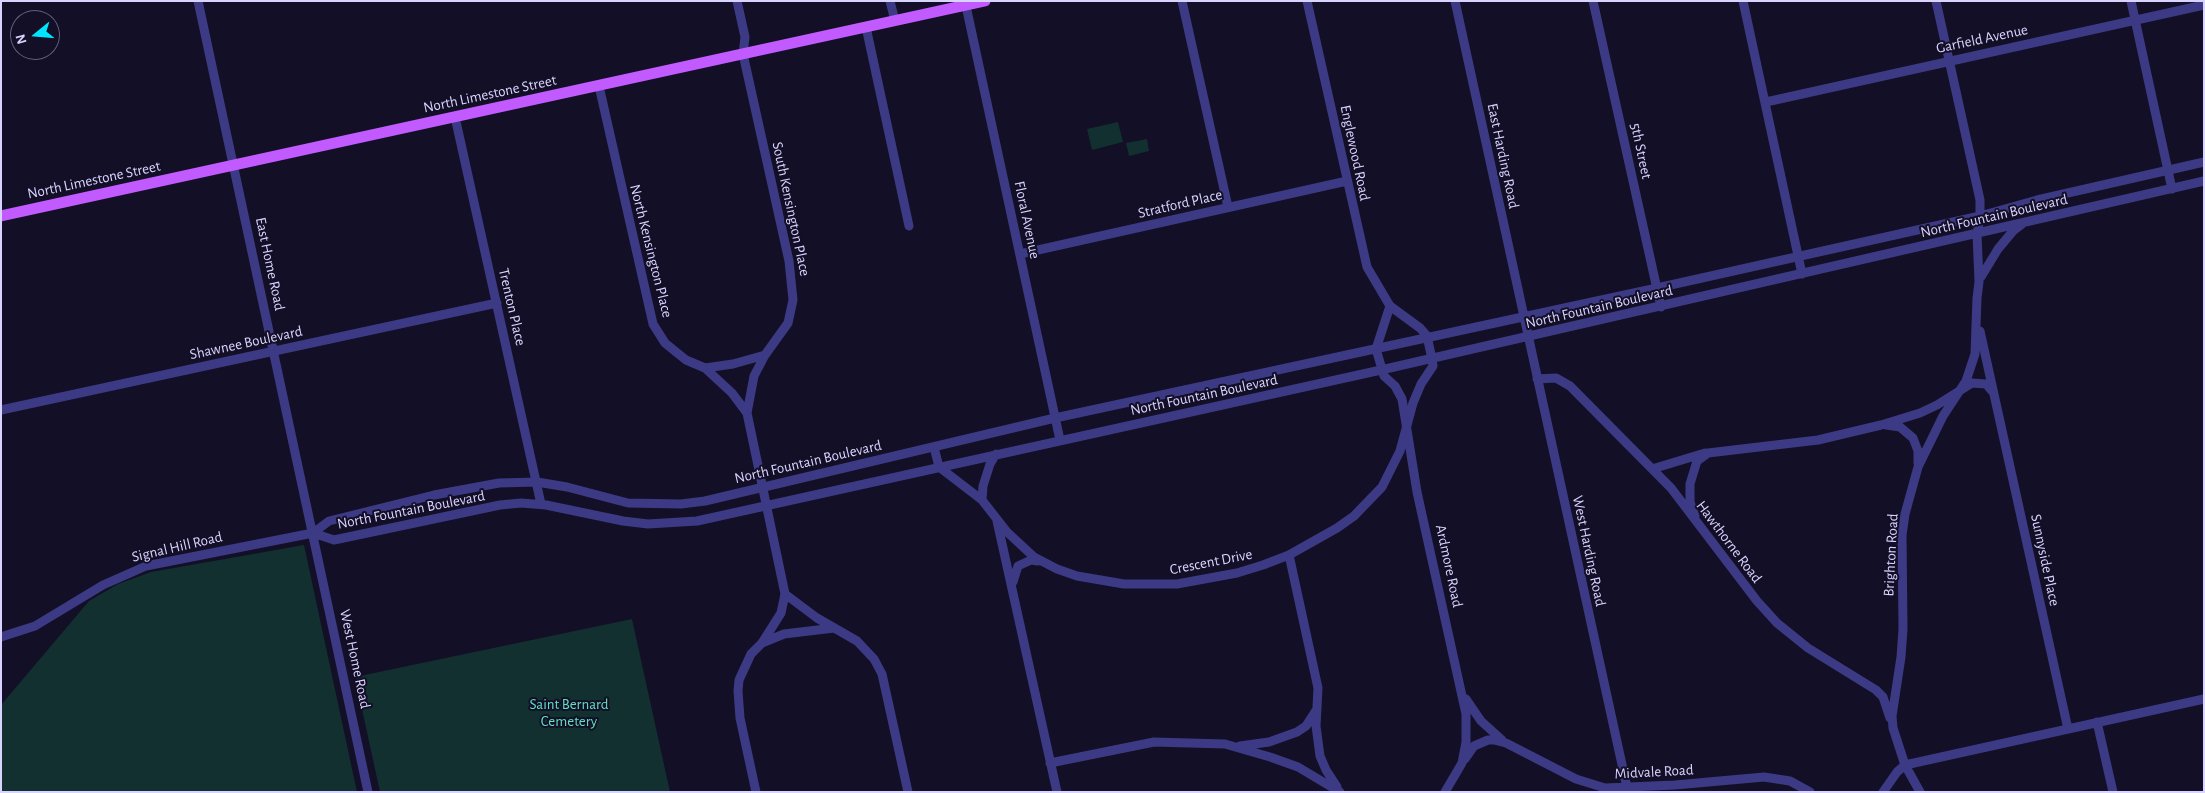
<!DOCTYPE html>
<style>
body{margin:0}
#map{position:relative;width:2205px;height:793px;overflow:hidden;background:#130f26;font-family:"Alegreya Sans",sans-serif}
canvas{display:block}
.frame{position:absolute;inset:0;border:2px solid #d9d4ff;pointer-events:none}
.north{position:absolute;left:10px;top:10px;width:50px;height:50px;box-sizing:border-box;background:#130f26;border:1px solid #625e7d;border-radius:50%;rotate:253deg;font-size:14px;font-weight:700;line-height:20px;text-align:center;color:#d9d4ff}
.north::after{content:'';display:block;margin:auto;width:18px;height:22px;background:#00e5ff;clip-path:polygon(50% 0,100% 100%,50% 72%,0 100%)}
</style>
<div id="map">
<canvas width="2205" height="793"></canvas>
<div class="frame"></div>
<div class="north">N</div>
</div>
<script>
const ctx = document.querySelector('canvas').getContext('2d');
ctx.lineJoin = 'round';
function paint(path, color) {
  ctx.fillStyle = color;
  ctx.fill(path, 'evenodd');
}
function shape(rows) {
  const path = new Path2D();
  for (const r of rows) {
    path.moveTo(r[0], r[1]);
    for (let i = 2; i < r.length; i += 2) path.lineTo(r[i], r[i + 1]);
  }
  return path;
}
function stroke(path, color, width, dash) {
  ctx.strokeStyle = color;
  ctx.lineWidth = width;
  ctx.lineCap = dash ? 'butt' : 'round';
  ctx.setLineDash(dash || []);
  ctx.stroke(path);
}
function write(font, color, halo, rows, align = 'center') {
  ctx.font = font + ' "Alegreya Sans",sans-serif';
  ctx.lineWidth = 4;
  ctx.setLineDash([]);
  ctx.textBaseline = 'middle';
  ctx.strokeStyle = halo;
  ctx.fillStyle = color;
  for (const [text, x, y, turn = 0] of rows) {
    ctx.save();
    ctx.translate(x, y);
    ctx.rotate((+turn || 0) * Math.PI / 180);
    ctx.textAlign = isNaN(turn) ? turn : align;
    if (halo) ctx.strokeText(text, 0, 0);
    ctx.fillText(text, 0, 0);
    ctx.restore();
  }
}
paint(shape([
 [1118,122,1123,142,1092,150,1087,129],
 [1147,139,1149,151,1129,156,1126,143],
 [304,545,357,792,1,792,1,705,89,601,118,584,151,572],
 [632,619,670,792,380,792,355,677]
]), '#12302f');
stroke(shape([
 [198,1,368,792],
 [737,1,745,37,743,54,789,261,793,300,788,323,765,355,754,376,747,413,785,594,781,613,762,643,751,654,739,680,738,691,740,718,756,792],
 [890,1,895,21],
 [1182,1,1228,207],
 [1455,1,1628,792],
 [1593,1,1661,307],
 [1743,1,1802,274],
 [2131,1,2172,189],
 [966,6,1060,440],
 [866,27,909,226],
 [599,86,653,324,665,343,686,360,705,368,732,393,747,413],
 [1766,102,2204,5],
 [455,117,541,504],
 [1020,254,1347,181],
 [1981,277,1998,249,2013,231,2021,225],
 [1390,306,1376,349,1384,376,1395,386,1402,399,1417,492,1466,714,1466,742,1462,763,1445,792],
 [1980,331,2068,729],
 [705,368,733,364,765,355],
 [1537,379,1556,378,1570,386,1671,488,1757,601,1777,623,1808,648,1876,690,1883,697,1890,718],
 [1,410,497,303],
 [1886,425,1900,427,1913,438,1918,451,1918,463],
 [934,447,939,467,982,500,1007,532,1034,557,1057,569,1077,576,1124,584,1177,584,1237,573,1263,565,1289,555,1337,528,1354,516,1382,487,1400,451,1413,403,1421,384,1433,366,1432,359,1427,336,1420,328,1390,306,1367,267,1307,1],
 [1652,469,1705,453],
 [982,500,983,486,990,464,996,454],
 [1695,516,1690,502,1690,484,1697,461,1708,453,1818,440,1881,425,1920,413,1937,405,1972,383,1986,384,1993,392],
 [997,521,1057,792],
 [313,533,334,540,500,505,521,503,546,505,623,521,648,524,697,521,1381,370,2204,181],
 [1289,555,1318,688,1316,726,1320,756,1326,770,1337,787],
 [1013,582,1018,566,1031,560,1038,561],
 [785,594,817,618,857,641,874,659,882,674,908,792],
 [1,637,35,626,103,585,146,566,313,533,329,521,434,495,499,483,537,482,567,487,628,503,681,504,705,501,1055,418,1657,288,1980,216,2037,200,2204,162],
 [762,643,784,634,834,628],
 [1466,699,1481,721,1502,740],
 [2097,722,2113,792],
 [1240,746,1269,742,1297,732,1306,726,1317,709],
 [1465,759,1474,746,1488,740,1494,740,1506,743,1576,779,1605,788,1675,785,1764,777,1790,781,1810,792],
 [1050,763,1154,742,1225,744,1270,757,1298,767,1340,792],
 [1883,792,1897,772,1905,765,2204,699],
 [1920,792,1905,765,1893,728,1892,716,1901,657,1903,629,1902,535,1905,514,1918,467,1943,416,1966,381,1975,354,1977,298,1979,282,1977,234,1980,216,1980,200,1936,1]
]), '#3d3a85', 9);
stroke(shape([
 [1,216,985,1]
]), '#c25bff', 11);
write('15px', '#d9d4ff', '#130f26', [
 ["Garfield Avenue",1982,39,-12],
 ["North Limestone Street",490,94,-12],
 ["5th Street",1641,151,78],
 ["Englewood Road",1355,153,78],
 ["East Harding Road",1503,156,78],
 ["North Limestone Street",94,180,-12],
 ["Stratford Place",1180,204,-13],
 ["South Kensington Place",791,209,78],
 ["North Fountain Boulevard",1994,216,-13],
 ["Floral Avenue",1027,220,78],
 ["North Kensington Place",651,251,76],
 ["East Home Road",270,264,78],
 ["Trenton Place",512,307,77],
 ["North Fountain Boulevard",1599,307,-13],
 ["Shawnee Boulevard",246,343,-12],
 ["North Fountain Boulevard",1204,395,-12],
 ["North Fountain Boulevard",808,462,-13],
 ["North Fountain Boulevard",411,510,-11],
 ["Hawthorne Road",1729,542,53],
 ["Signal Hill Road",177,547,-13],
 ["West Harding Road",1589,551,78],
 ["Brighton Road",1891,555,-87],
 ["Sunnyside Place",2045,560,78],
 ["Crescent Drive",1211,562,-11],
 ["Ardmore Road",1449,566,78],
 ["West Home Road",355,659,78],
 ["Midvale Road",1654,772,-3]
]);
write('15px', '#5fe0c0', '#130f26', [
 ["Saint Bernard",569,704],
 ["Cemetery",569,721]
]);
</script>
